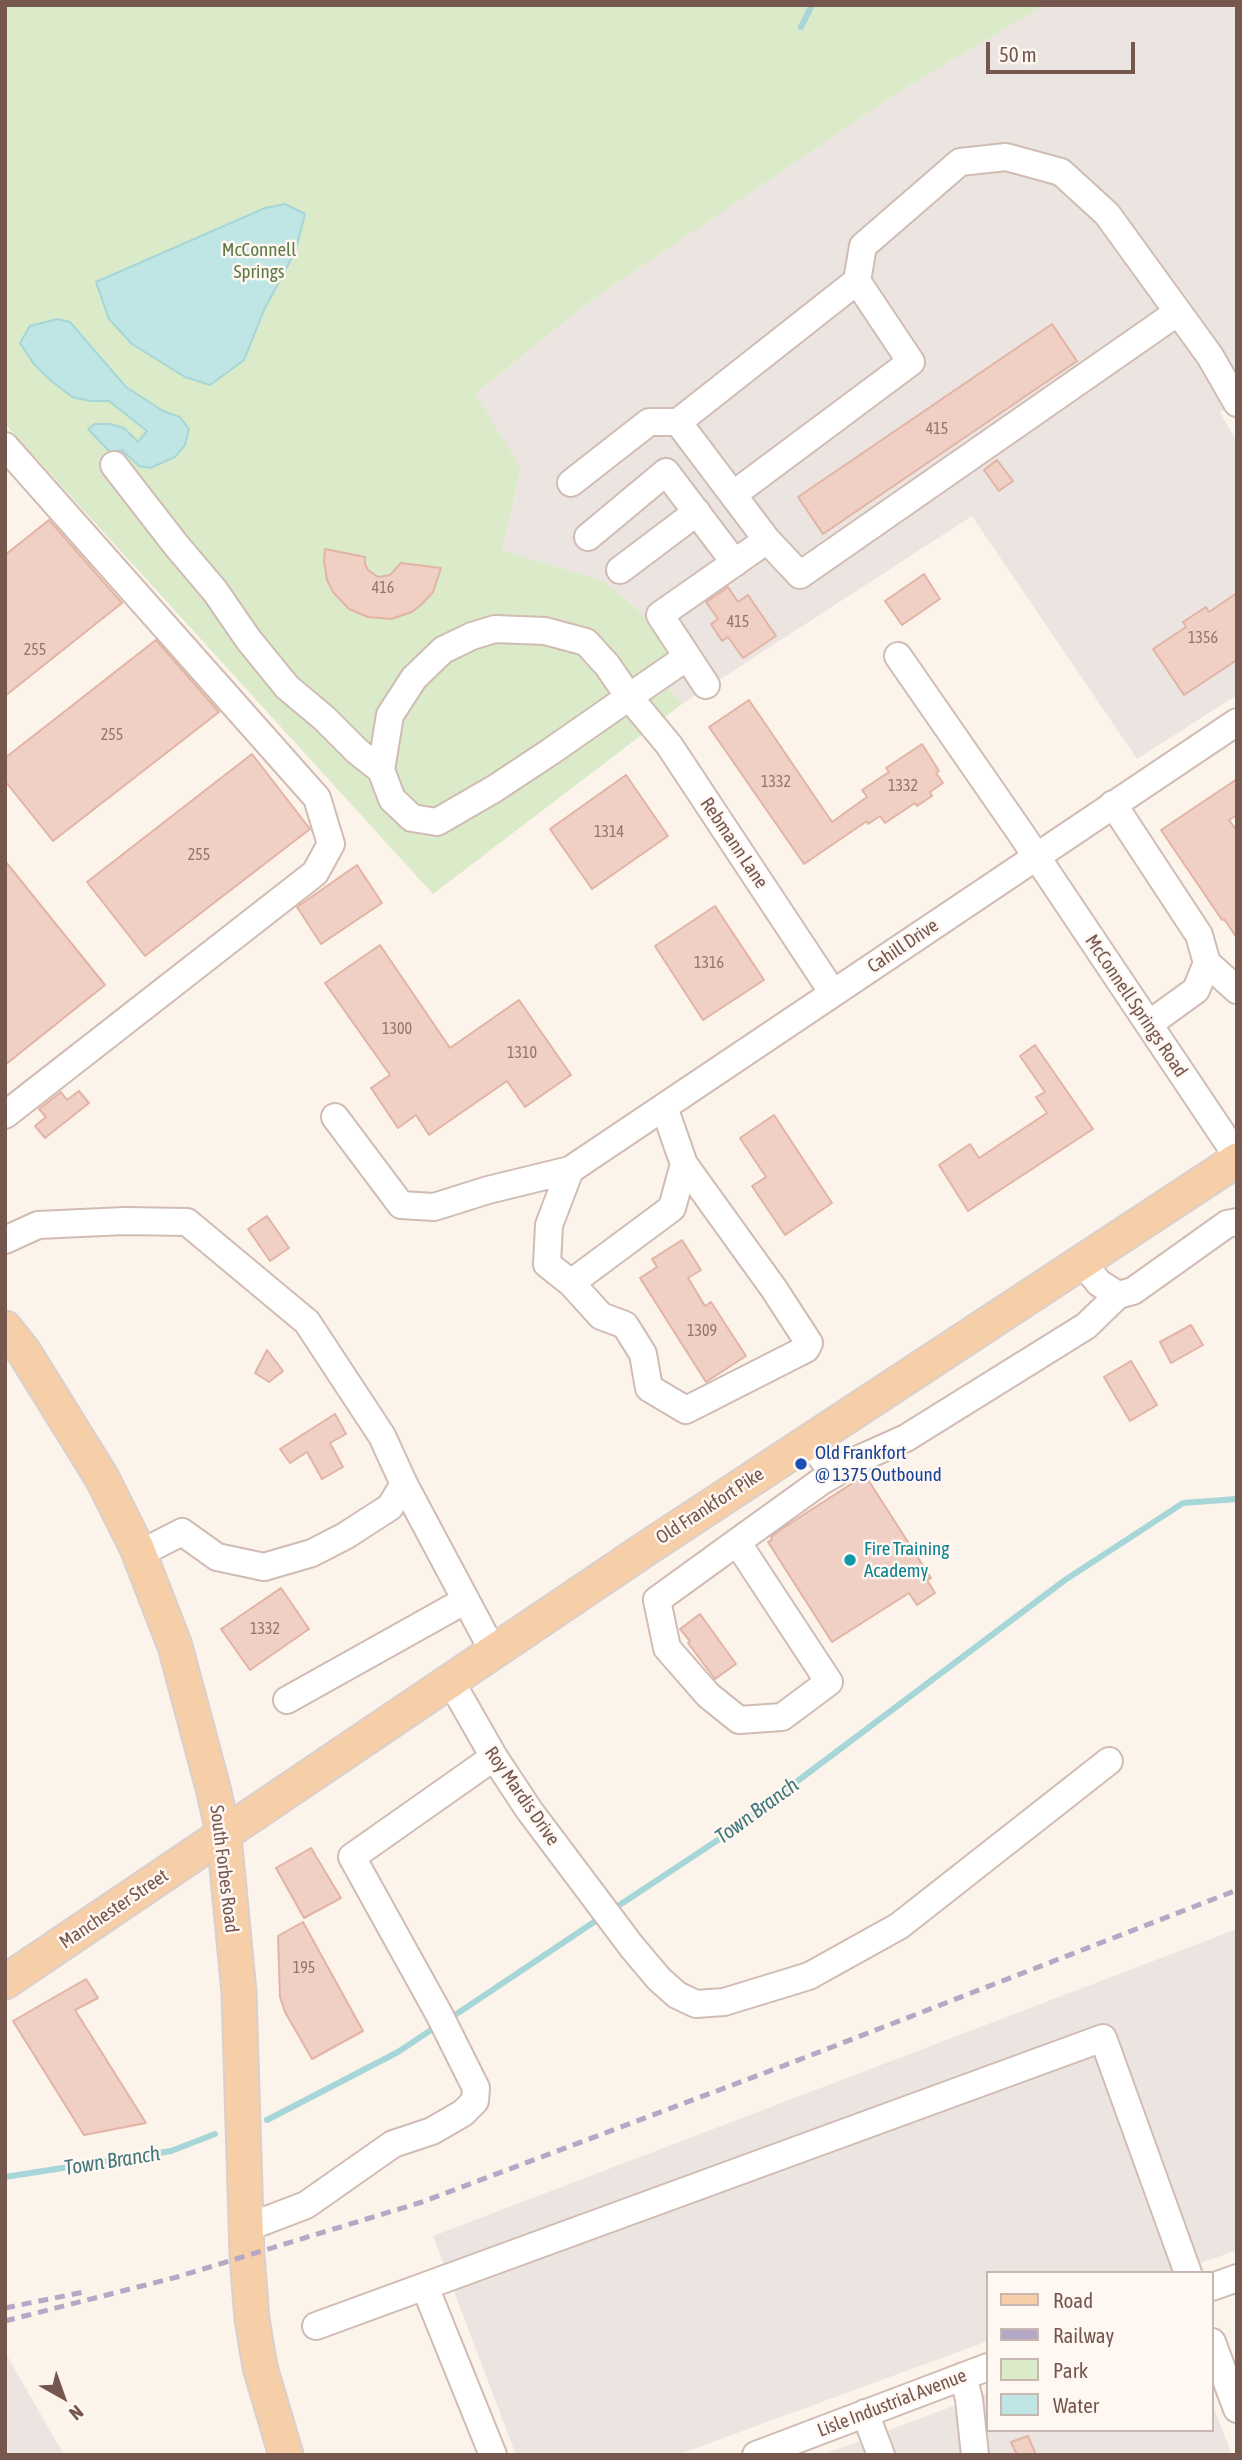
<!DOCTYPE html>
<style>
body{margin:0}
#map{position:relative;width:1242px;height:2460px;overflow:hidden;background:#fcf3eb;font-family:"Asap Condensed",sans-serif}
canvas{display:block}
.frame{position:absolute;inset:0;border:7px solid #76574e;pointer-events:none}
.legend{position:absolute;left:986px;top:2271px;width:228px;height:161px;box-sizing:border-box;background:#fef7f2;border:2px solid #c8b7b0;margin:0;padding:9px 12px;list-style:none;font-size:21px;color:#76574e}
.legend li{display:flex;align-items:center;gap:14px;height:35px}
.legend b{width:35px;border:2px solid #c8b7b0}
.north{position:absolute;left:28px;top:2362px;width:70px;height:70px;-webkit-text-stroke:5px #fef7f2;paint-order:stroke;rotate:140deg;font-size:19px;font-weight:700;line-height:28px;text-align:center;color:#76574e}
.north::after{content:'';display:block;margin:auto;width:24px;height:32px;background:#76574e;clip-path:polygon(50% 0,100% 100%,50% 72%,0 100%)}
.scale{position:absolute;left:986px;top:42px;width:149px;height:32px;box-sizing:border-box;border:4px solid #76574e;border-top:0;padding-left:9px;font-size:21px;line-height:24px;white-space:nowrap;color:#76574e;-webkit-text-stroke:5px #fef7f2;paint-order:stroke}
</style>
<div id="map">
<canvas width="1242" height="2460"></canvas>
<div class="frame"></div>
<ul class="legend">
<li><b style="height:9px;background:#f6cea8"></b>Road</li>
<li><b style="height:9px;background:#b4a8c6"></b>Railway</li>
<li><b style="height:19px;background:#dbeac9"></b>Park</li>
<li><b style="height:19px;background:#c0e5e5"></b>Water</li>
</ul>
<div class="north">N</div>
<div class="scale">50 m</div>
</div>
<script>
const ctx = document.querySelector('canvas').getContext('2d');
ctx.lineJoin = 'round';
function paint(path, color) {
  ctx.fillStyle = color;
  ctx.fill(path, 'evenodd');
}
function shape(rows) {
  const path = new Path2D();
  for (const r of rows) {
    path.moveTo(r[0], r[1]);
    for (let i = 2; i < r.length; i += 2) path.lineTo(r[i], r[i + 1]);
  }
  return path;
}
function stroke(path, color, width, dash) {
  ctx.strokeStyle = color;
  ctx.lineWidth = width;
  ctx.lineCap = dash ? 'butt' : 'round';
  ctx.setLineDash(dash || []);
  ctx.stroke(path);
}
function write(font, color, halo, rows, align = 'center') {
  ctx.font = font + ' "Asap Condensed",sans-serif';
  ctx.lineWidth = 5;
  ctx.setLineDash([]);
  ctx.textBaseline = 'middle';
  ctx.strokeStyle = halo;
  ctx.fillStyle = color;
  for (const [text, x, y, turn = 0] of rows) {
    ctx.save();
    ctx.translate(x, y);
    ctx.rotate((+turn || 0) * Math.PI / 180);
    ctx.textAlign = isNaN(turn) ? turn : align;
    if (halo) ctx.strokeText(text, 0, 0);
    ctx.fillText(text, 0, 0);
    ctx.restore();
  }
}
paint(shape([
 [1045,5,1237,5,1237,402,1220,412,1237,442,1237,695,1137,759,972,516,682,704,655,672,604,581,502,550,521,468,474,395,585,305,902,90],
 [1237,1929,1237,2250,1174,2273,988,2273,988,2341,677,2455,516,2455,433,2236],
 [5,2352,64,2455,5,2455],
 [988,2393,988,2430,1212,2430,1212,2404,1232,2455,822,2455]
]), '#ece4e0');
paint(shape([
 [5,5,1045,5,902,90,585,305,475,394,521,468,502,550,604,581,678,646,656,672,682,704,433,894,5,424]
]), '#dbeac9');
const water = shape([
 [285,204,305,214,295,252,264,310,244,360,210,385,185,377,132,344,109,319,96,282,265,208,285,204],
 [57,319,70,322,126,387,163,411,180,417,189,429,185,445,175,457,150,468,139,466,122,450,111,453,88,429,95,424,110,424,124,428,138,442,147,431,109,401,90,401,72,397,50,380,33,363,20,343,30,326,57,319]
]);
paint(water, '#c0e5e5');
stroke(water, '#a6d6d7', 2);
stroke(shape([
 [801,27,812,5],
 [612,1910,727,1834,1065,1580,1183,1503,1237,1499],
 [449,2019,603,1916],
 [267,2120,398,2052,437,2026],
 [5,2177,171,2151,215,2134]
]), '#a6d6d7', 6);
const building = shape([
 [1052,324,1077,361,823,534,798,497,1052,324],
 [997,460,1013,481,999,491,984,470,997,460],
 [49,520,122,603,5,696,5,555,49,520],
 [325,549,365,557,365,564,368,570,378,577,390,575,401,563,441,568,433,592,423,603,412,612,391,619,368,617,349,609,333,592,327,580,324,561,325,549],
 [924,574,940,599,902,625,885,601,924,574],
 [728,587,738,602,748,595,776,636,743,658,728,637,722,641,711,624,718,619,706,602,728,587],
 [1237,593,1237,660,1184,695,1153,649,1186,627,1183,622,1206,607,1209,612,1237,593],
 [156,640,219,712,53,841,5,781,5,758,156,640],
 [749,700,832,822,867,797,862,790,889,772,886,768,922,744,939,771,936,773,943,783,930,792,932,796,917,806,915,803,885,823,880,816,868,824,867,821,804,864,709,727,749,700],
 [252,754,310,829,145,956,87,882,252,754],
 [626,775,668,836,592,889,550,829,626,775],
 [1237,779,1237,815,1229,820,1237,831,1237,938,1224,919,1222,920,1161,830,1237,779],
 [5,861,105,985,5,1065,5,861],
 [357,865,382,903,321,944,297,907,357,865],
 [715,906,764,980,703,1020,655,946,715,906],
 [380,945,450,1048,519,1000,571,1075,525,1107,507,1081,429,1135,416,1115,398,1128,371,1088,390,1075,325,983,380,945],
 [1035,1045,1093,1129,968,1211,939,1165,970,1144,979,1158,1047,1113,1036,1097,1045,1092,1020,1056,1035,1045],
 [79,1091,89,1103,45,1138,35,1126,46,1117,39,1109,61,1092,67,1100,79,1091],
 [774,1115,832,1203,785,1235,752,1186,766,1177,740,1138,774,1115],
 [267,1216,289,1248,270,1261,248,1229,267,1216],
 [682,1240,701,1270,688,1278,705,1306,711,1302,746,1356,706,1382,640,1278,657,1267,652,1259,682,1240],
 [1191,1325,1203,1345,1171,1363,1160,1342,1191,1325],
 [267,1350,283,1371,269,1382,255,1373,267,1350],
 [1131,1361,1157,1405,1130,1421,1104,1377,1131,1361],
 [335,1414,346,1434,330,1443,343,1467,322,1479,307,1452,290,1463,280,1449,335,1414],
 [865,1475,931,1578,927,1580,935,1593,917,1605,909,1593,832,1642,768,1542,772,1540,771,1537,786,1526,865,1475],
 [281,1588,309,1629,250,1670,221,1629,281,1588],
 [700,1614,736,1664,715,1679,688,1643,690,1641,680,1629,700,1614],
 [311,1848,341,1898,304,1918,276,1868,311,1848],
 [303,1922,363,2031,312,2059,285,2012,280,1997,278,1936,303,1922],
 [86,1979,98,1998,75,2010,146,2123,84,2135,13,2021,86,1979],
 [1028,2436,1036,2455,1017,2455,1011,2442,1028,2436]
]);
paint(building, '#f0cfc4');
stroke(building, '#e2b4a5', 2);
const minor = shape([
 [857,281,863,246,960,162,1006,157,1061,172,1107,214,1210,356,1237,403],
 [5,446,317,798,331,844,315,873,5,1115],
 [114,465,176,545,215,591,248,639,287,687,324,718,357,751,381,770],
 [571,483,649,422,678,422],
 [734,494,911,362,857,281,678,422,767,540],
 [588,537,666,472,735,563],
 [620,570,697,512],
 [898,656,1020,832,1237,1156],
 [687,657,629,697,550,752,494,789,437,822,412,818,392,799,381,770,390,715,414,678,443,650,472,636,495,629,545,631,586,642,607,665,629,697,669,745,833,993],
 [706,685,660,615,767,540,800,575,1178,312],
 [1113,804,1199,935,1207,963,1196,990,1149,1024],
 [1207,963,1237,990],
 [335,1117,401,1205,434,1207,488,1190,570,1170,1237,722],
 [570,1170,549,1225,547,1264,571,1283,672,1208,684,1164,664,1107],
 [5,1240,38,1225,125,1221,187,1222,307,1322,382,1436,404,1484,390,1507,345,1536,312,1553,264,1567,217,1557,182,1532,139,1554],
 [1082,1262,1099,1283,1118,1295,1133,1291,1227,1224,1237,1222],
 [571,1283,601,1316,625,1325,643,1354,649,1388,686,1410,806,1349,809,1343,774,1289,684,1164],
 [834,1474,850,1463,906,1438,1086,1326,1118,1295],
 [404,1484,493,1651],
 [737,1542,829,1682,782,1717,739,1720,708,1695,667,1648,657,1600,737,1542,823,1480,834,1474,809,1441],
 [450,1680,494,1757,529,1810,632,1947,659,1979,677,1995,696,2004,724,2002,809,1976,899,1926,1109,1761],
 [287,1700,466,1600],
 [246,2228,306,2205,393,2144,432,2131,463,2113,475,2101,476,2088,439,2014,352,1857,494,1757],
 [425,2287,493,2455],
 [1212,2287,1237,2278],
 [316,2326,1103,2038,1188,2273],
 [1212,2342,1237,2409],
 [963,2376,969,2399,975,2455],
 [865,2413,881,2455],
 [756,2455,988,2367]
]);
const major = shape([
 [5,1328,24,1352,102,1478,137,1548,175,1646,213,1788,224,1836,239,1992,247,2256,252,2319,260,2367,286,2455],
 [5,1982,647,1548,1237,1160]
]);
stroke(minor, '#d0bcb3', 30);
stroke(major, '#d9d0cd', 37);
stroke(minor, '#fff', 26);
stroke(major, '#f6cea8', 33);
stroke(shape([
 [5,2308,84,2292],
 [5,2321,177,2277,422,2202,783,2066,1237,1890]
]), '#b4a8c6', 5, [10, 7]);
for (const [x, y, r, color] of [
 [801,1464,7,"#1a4fb4"],
 [850,1560,7,"#0f9aa8"]
]) {
  const dot = new Path2D();
  dot.arc(x, y, r, 0, 2 * Math.PI);
  ctx.fillStyle = color;
  ctx.fill(dot);
  stroke(dot, '#fef7f2', 2.5);
}
write('16px', '#94756c', null, [
 ["415",937,429],
 ["416",383,588],
 ["415",738,622],
 ["1356",1203,638],
 ["255",35,650],
 ["255",112,735],
 ["1332",776,782],
 ["1332",903,786],
 ["1314",609,832],
 ["255",199,855],
 ["1316",709,963],
 ["1300",397,1029],
 ["1310",522,1053],
 ["1309",702,1331],
 ["1332",265,1629],
 ["195",304,1968]
]);
write('19px', '#5e7b47', '#fef7f2', [
 ["McConnell",259,250],
 ["Springs",259,272]
]);
write('19px', '#76574e', '#fef7f2', [
 ["Rebmann Lane",734,843,56],
 ["Cahill Drive",903,946,-34],
 ["McConnell Springs Road",1136,1006,56],
 ["Old Frankfort Pike",710,1506,-33],
 ["Roy Mardis Drive",522,1796,55],
 ["South Forbes Road",224,1869,83],
 ["Manchester Street",114,1909,-34],
 ["Lisle Industrial Avenue",892,2403,-21]
]);
write('19px', '#164399', '#fef7f2', [
 ["Old Frankfort",815,1453],
 ["@ 1375 Outbound",815,1475]
], 'left');
write('19px', '#0d838f', '#fef7f2', [
 ["Fire Training",864,1549],
 ["Academy",864,1571]
], 'left');
write('italic 21px', '#42787a', '#fef7f2', [
 ["Town Branch",757,1811,-36],
 ["Town Branch",112,2161,-9]
]);
</script>
